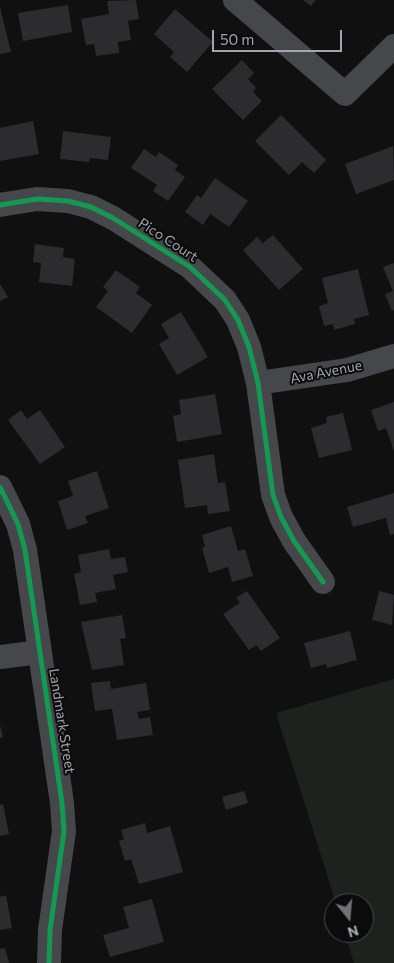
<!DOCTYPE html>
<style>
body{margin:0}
#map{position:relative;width:394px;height:963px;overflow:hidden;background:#101011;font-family:Commissioner,sans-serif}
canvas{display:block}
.north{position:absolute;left:324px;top:893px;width:50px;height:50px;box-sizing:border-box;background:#0b0b0c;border:1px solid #48494e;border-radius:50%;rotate:163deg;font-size:14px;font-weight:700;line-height:20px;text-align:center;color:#a3a5b0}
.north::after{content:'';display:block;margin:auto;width:18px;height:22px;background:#707178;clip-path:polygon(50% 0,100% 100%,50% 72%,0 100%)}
.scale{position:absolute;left:212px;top:30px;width:130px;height:22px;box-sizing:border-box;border:2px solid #a3a5b0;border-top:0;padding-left:6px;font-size:15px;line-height:18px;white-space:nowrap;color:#a3a5b0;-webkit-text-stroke:4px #0b0b0c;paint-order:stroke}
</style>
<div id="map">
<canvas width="394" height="963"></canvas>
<div class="north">N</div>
<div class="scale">50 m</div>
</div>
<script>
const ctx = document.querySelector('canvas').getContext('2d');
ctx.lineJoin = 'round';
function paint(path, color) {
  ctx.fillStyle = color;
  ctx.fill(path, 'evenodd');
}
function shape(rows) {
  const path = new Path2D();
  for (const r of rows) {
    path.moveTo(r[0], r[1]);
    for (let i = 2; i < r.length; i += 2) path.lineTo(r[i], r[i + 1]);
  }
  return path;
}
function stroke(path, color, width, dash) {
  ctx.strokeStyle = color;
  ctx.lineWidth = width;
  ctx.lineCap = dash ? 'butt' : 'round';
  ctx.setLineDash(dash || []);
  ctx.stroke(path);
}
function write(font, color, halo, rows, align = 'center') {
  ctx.font = font + ' Commissioner,sans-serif';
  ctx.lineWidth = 4;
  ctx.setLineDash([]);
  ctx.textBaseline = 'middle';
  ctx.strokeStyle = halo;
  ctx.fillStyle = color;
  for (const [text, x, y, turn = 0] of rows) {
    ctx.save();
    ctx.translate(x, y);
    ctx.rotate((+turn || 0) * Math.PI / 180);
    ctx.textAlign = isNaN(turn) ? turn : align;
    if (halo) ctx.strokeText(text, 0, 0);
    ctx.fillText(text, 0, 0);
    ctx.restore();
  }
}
paint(shape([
 [394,679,394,963,354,963,345,933,364,933,364,903,336,903,276,713]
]), '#1d221e');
paint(shape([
 [136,0,139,19,128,21,131,40,118,42,119,53,96,56,94,44,86,45,81,19,109,14,107,1],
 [303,0,316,0,311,6],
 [68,5,72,32,23,41,18,13],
 [0,7,11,52,0,54],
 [175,9,213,42,187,72,170,57,174,52,154,34],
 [242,60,254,73,248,79,256,88,253,92,262,101,243,120,212,89],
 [281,115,326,160,314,173,302,162,289,175,255,141],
 [33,121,39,154,0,161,0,128],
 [63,131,111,137,108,160,90,158,89,162,60,159],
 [393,146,394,180,356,194,345,164],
 [144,149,156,157,159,152,178,165,175,170,185,177,168,201,153,191,157,185,131,168],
 [215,178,248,201,229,227,210,214,203,225,185,212,197,195,201,198],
 [273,235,303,269,279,290,243,250,257,237,263,243],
 [35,244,64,248,63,257,75,259,72,286,39,282,41,263,33,262],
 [394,263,394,310,392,311,385,294,393,291,383,267],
 [358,269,369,315,354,319,355,324,334,330,333,324,324,326,319,306,328,303,322,278],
 [116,270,140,287,136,293,152,305,132,333,96,307,108,291,103,287],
 [0,284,8,297,0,301],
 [181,312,208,357,177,375,159,344,169,338,161,324],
 [215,394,222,434,177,442,173,416,181,414,179,400],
 [394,402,394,451,386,428,378,431,371,410],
 [21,410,27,419,40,410,65,447,40,464,8,420],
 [343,413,352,450,319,458,311,428,327,423,326,417],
 [214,454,218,483,225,482,230,511,208,514,207,505,185,508,178,460],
 [97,471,109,508,85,516,88,523,67,530,58,501,73,496,68,481],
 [394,493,394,534,390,535,386,518,353,527,347,507],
 [231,526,238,551,245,549,253,576,232,582,228,567,209,573,202,548,205,547,202,535],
 [109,549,111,559,125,557,128,572,113,575,116,589,95,593,97,602,80,605,74,574,81,572,78,555],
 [247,591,280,638,261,651,256,645,249,650,223,614,240,603,236,598],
 [379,591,394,595,392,625,372,620],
 [122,615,126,638,120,639,124,665,92,670,81,622],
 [350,631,357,660,327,668,326,664,311,668,304,643],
 [110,681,111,689,146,683,150,710,137,712,139,719,150,717,153,735,117,740,112,709,95,711,91,683],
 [0,725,3,737,0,738],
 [244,791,248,803,226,810,222,797],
 [3,804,9,834,0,836,0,805],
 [145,823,147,833,170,826,183,872,139,884,131,859,125,861,119,841,124,839,121,830],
 [6,895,12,928,0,930,0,897],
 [152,899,164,942,110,957,103,935,129,928,123,907],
 [5,948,9,963,0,963,0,949]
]), '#2c2c2e');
stroke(shape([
 [235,0,345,94,394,46],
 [0,205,37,199,68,201,91,207,113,218,190,267,225,300,238,320,249,347,258,383,273,495,281,517,294,541,323,582],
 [258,383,347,370,394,356],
 [0,487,18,524,25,550,62,803,64,831,50,930,49,963],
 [0,657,40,652]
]), '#46474a', 24);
stroke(shape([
 [0,205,37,199,68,201,91,207,113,218,190,267,225,300,238,320,249,347,258,383,273,495,281,517,294,541,323,582],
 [0,487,18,524,25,550,62,803,64,831,50,930,49,963]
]), '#139951', 5);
write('14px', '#a3a5b0', '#0b0b0c', [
 ["Pico Court",168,240,33],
 ["Ava Avenue",326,372,-11],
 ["Landmark Street",62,721,81]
]);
</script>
